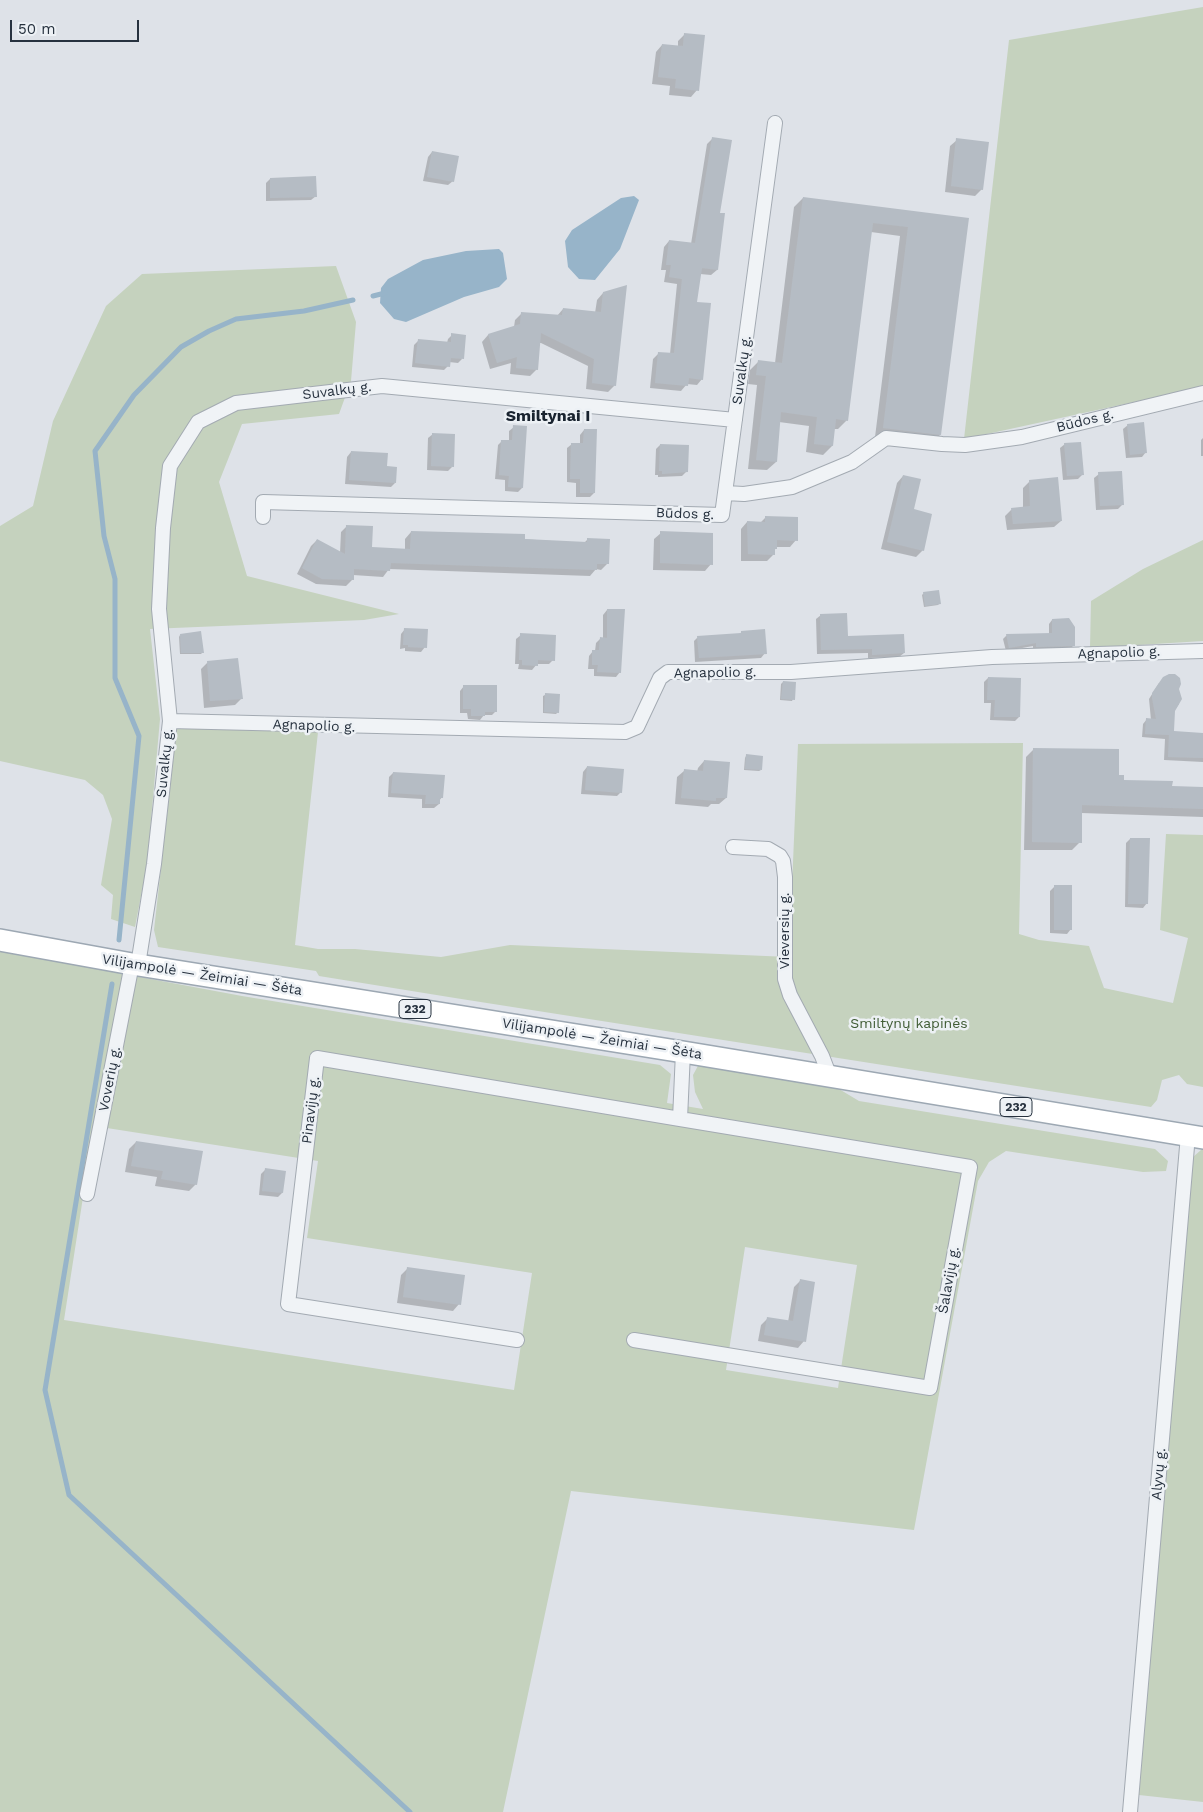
<!DOCTYPE html>
<meta charset="utf-8">
<style>
body{margin:0}
#map{position:relative;width:1203px;height:1812px;overflow:hidden;background:#dee2e8;font-family:"Work Sans",sans-serif}
canvas{display:block}
.scale{position:absolute;left:10px;top:20px;width:129px;height:22px;box-sizing:border-box;border:2px solid #27323f;border-top:0;padding-left:6px;font-size:15px;line-height:18px;white-space:nowrap;color:#27323f;-webkit-text-stroke:4px #edf1f5;paint-order:stroke}
</style>
<div id="map">
<canvas width="1203" height="1812"></canvas>
<div class="scale">50 m</div>
</div>
<script>
const ctx = document.querySelector('canvas').getContext('2d');
ctx.lineJoin = 'round';
function paint(path, color) {
  ctx.fillStyle = color;
  ctx.fill(path, 'evenodd');
}
function shape(rows) {
  const path = new Path2D();
  for (const r of rows) {
    path.moveTo(r[0], r[1]);
    for (let i = 2; i < r.length; i += 2) path.lineTo(r[i], r[i + 1]);
  }
  return path;
}
function stroke(path, color, width, dash) {
  ctx.strokeStyle = color;
  ctx.lineWidth = width;
  ctx.lineCap = dash ? 'butt' : 'round';
  ctx.setLineDash(dash || []);
  ctx.stroke(path);
}
function write(font, color, halo, rows, align = 'center') {
  ctx.font = font + ' "Work Sans",sans-serif';
  ctx.lineWidth = 5;
  ctx.setLineDash([]);
  ctx.textBaseline = 'middle';
  ctx.strokeStyle = halo;
  ctx.fillStyle = color;
  for (const [text, x, y, turn = 0] of rows) {
    ctx.save();
    ctx.translate(x, y);
    ctx.rotate((+turn || 0) * Math.PI / 180);
    ctx.textAlign = isNaN(turn) ? turn : align;
    if (halo) ctx.strokeText(text, 0, 0);
    ctx.fillText(text, 0, 0);
    ctx.restore();
  }
}
paint(shape([
 [1203,7,1203,387,964,439,1009,40],
 [336,266,356,322,351,381,339,414,242,424,219,482,247,576,399,614,364,620,150,629,160,719,147,865,135,927,111,919,113,895,101,885,112,819,103,795,85,780,0,761,0,526,33,506,53,421,106,306,142,274],
 [1203,540,1203,641,1090,648,1091,601,1143,569],
 [177,726,318,732,295,945,318,949,355,949,441,957,510,945,789,957,798,744,1023,743,1019,934,1039,940,1089,946,1104,988,1173,1003,1188,938,1160,930,1166,834,1203,835,1203,1087,1187,1084,1179,1075,1162,1080,1157,1100,1151,1107,455,998,319,976,316,971,158,947,154,930],
 [0,951,242,996,660,1065,671,1074,667,1103,703,1109,695,1092,693,1075,699,1064,839,1089,859,1101,1155,1149,1168,1161,1166,1171,1143,1172,1006,1151,989,1162,978,1181,914,1530,571,1491,503,1812,0,1812],
 [94,1126,318,1161,307,1238,532,1273,514,1390,64,1320],
 [745,1247,857,1265,838,1388,726,1370],
 [1201,1150,1203,1150,1203,1802,1139,1795,1191,1167,1193,1157]
]), '#c5d2be');
paint(shape([
 [634,196,639,200,620,249,595,280,579,279,568,267,565,241,572,230,621,198],
 [499,249,503,253,507,279,499,287,464,297,406,322,394,319,380,303,381,288,388,279,423,260,466,251]
]), '#97b4c9');
paint(shape([
 [685,34,697,90,691,97,669,95,670,86,652,84,656,52,662,45,678,47,678,41],
 [713,138,718,214,717,270,711,275,700,274,696,303,702,379,697,385,687,384,681,391,650,388,653,359,659,353,670,354,677,284,664,282,666,270,661,270,664,247,669,241,691,244,707,144],
 [957,140,982,189,975,196,945,192,950,146],
 [432,152,453,181,448,185,423,181,428,157],
 [270,179,316,196,311,200,266,201,266,183],
 [803,198,967,219,940,435,931,443,875,437,900,236,871,232,847,420,838,429,834,429,832,446,823,455,806,452,809,426,779,422,776,462,767,470,748,469,757,385,748,384,750,370,759,361,775,363,794,207],
 [603,293,615,385,608,392,586,389,588,366,541,343,539,343,537,369,530,376,510,374,511,363,490,369,482,342,488,335,514,327,515,320,522,313,557,316,563,309,595,313,597,300],
 [452,335,462,359,458,363,449,362,448,366,444,370,412,367,414,345,418,341,447,343,448,339],
 [1128,425,1146,452,1142,457,1126,458,1123,429],
 [514,427,522,488,518,492,505,491,505,480,495,479,498,445,502,441,509,441,509,431],
 [584,430,594,493,590,497,576,497,576,483,567,482,567,448,572,444,580,444,580,435],
 [433,434,452,467,448,471,427,470,428,438],
 [1203,438,1203,456,1201,456,1201,440],
 [1065,444,1082,475,1078,479,1063,480,1060,448],
 [660,445,686,472,682,476,658,477,658,475,655,475,656,449],
 [351,452,386,467,395,483,391,487,345,484,347,457],
 [1099,474,1122,505,1118,509,1096,510,1094,478],
 [903,476,923,550,916,557,881,549,897,483],
 [1030,481,1061,521,1054,527,1007,530,1005,516,1012,509,1023,508,1023,488],
 [765,518,796,540,790,547,776,547,773,555,767,561,741,561,741,529,747,522,760,523],
 [347,526,371,548,405,550,405,539,411,532,584,543,588,539,607,564,601,570,596,569,590,576,389,569,383,577,353,575,352,580,346,586,316,584,297,574,311,546,317,540,340,553,341,532],
 [661,533,711,564,705,571,653,570,654,539],
 [924,593,940,603,938,605,924,607,922,595],
 [607,610,620,672,616,677,594,676,594,669,588,669,589,656,593,651,595,651,596,643,600,639,603,639,603,615],
 [821,615,847,637,904,653,899,657,868,658,868,653,817,654,816,619],
 [1052,620,1074,645,1070,649,1033,650,1033,646,1006,651,1003,639,1007,635,1049,634,1049,624],
 [405,629,425,647,421,652,405,651,405,648,400,649,401,634],
 [742,632,765,653,761,658,695,662,694,641,698,637,739,634],
 [180,635,203,652,201,654,180,654,179,637],
 [521,635,553,660,549,664,537,664,532,670,518,669,519,664,515,664,516,639],
 [208,662,242,698,235,705,204,708,201,669],
 [988,678,1019,717,1015,721,990,720,991,703,984,703,984,682],
 [783,682,793,699,792,701,780,700,781,684],
 [1159,683,1178,689,1180,695,1179,704,1174,711,1172,733,1203,734,1203,762,1164,760,1165,739,1142,737,1143,724,1147,719,1151,720,1149,699],
 [464,686,496,711,492,715,484,715,480,720,468,719,467,713,460,713,460,691],
 [545,695,558,712,556,714,543,713,543,696],
 [1034,749,1118,776,1123,781,1171,788,1203,789,1203,817,1081,813,1080,842,1072,850,1024,850,1026,757],
 [746,756,761,770,759,771,744,770,745,758],
 [704,761,726,798,719,804,711,804,708,807,675,804,677,777,684,771,697,772,698,768],
 [587,767,621,792,617,796,581,794,583,772],
 [393,773,442,797,439,801,439,804,434,808,422,808,422,799,388,797,389,777],
 [1130,839,1147,903,1143,908,1125,907,1126,843],
 [1055,886,1071,929,1067,934,1050,933,1050,891],
 [136,1142,196,1184,189,1191,155,1186,157,1177,125,1172,129,1149],
 [265,1170,285,1172,282,1193,278,1197,259,1195,261,1174],
 [408,1268,459,1304,453,1311,397,1303,401,1275],
 [800,1281,804,1341,798,1348,758,1341,761,1325,768,1318,788,1322,794,1287]
]), '#0003');
stroke(shape([
 [373,296,385,293],
 [119,940,139,736,115,678,115,579,104,536,95,451,134,395,181,347,209,331,236,319,304,311,353,300],
 [112,984,45,1390,69,1495,410,1812]
]), '#97b4c9', 5);
paint(shape([
 [684,33,705,35,699,91,675,88,676,79,658,77,662,44,683,46],
 [712,137,732,140,720,213,725,213,718,270,702,268,697,302,711,303,703,380,689,378,688,386,655,383,658,352,674,353,682,279,669,277,671,265,666,265,669,240,695,243],
 [956,138,989,142,983,190,951,186],
 [432,151,459,156,454,182,427,177],
 [316,176,317,197,270,198,270,178],
 [803,197,969,218,941,435,883,428,908,227,873,223,848,421,836,419,833,446,814,444,817,417,781,412,777,462,756,460,766,376,756,375,758,360,782,363],
 [627,285,616,386,592,383,594,359,541,333,538,370,516,368,517,357,497,363,488,334,520,324,521,312,562,315,563,308,601,312,603,292],
 [451,333,466,335,464,359,451,358,450,367,415,363,418,339,451,342],
 [1144,422,1147,453,1130,455,1127,424],
 [513,425,527,426,523,488,508,487,509,476,499,475,501,440,512,440],
 [584,429,597,429,595,493,580,493,580,479,570,479,571,443,583,443],
 [432,433,455,434,454,467,431,466],
 [1081,442,1084,475,1067,476,1064,443],
 [660,444,689,445,688,472,662,474,662,471,659,471],
 [351,451,388,453,387,466,397,467,396,483,349,480],
 [1122,471,1124,505,1100,506,1098,472],
 [903,475,921,479,914,509,932,514,924,551,887,542],
 [1058,477,1062,521,1013,524,1011,508,1030,506,1029,480],
 [765,516,798,517,798,541,777,540,777,549,775,549,775,555,748,554,747,521,765,522],
 [346,525,373,526,372,547,410,549,411,531,525,534,525,539,587,542,587,538,610,539,609,564,597,564,597,570,391,563,390,571,354,569,354,580,322,579,302,568,317,539,345,554],
 [660,531,713,533,713,565,660,563],
 [939,590,941,604,925,606,923,592],
 [607,609,625,609,621,673,597,672,598,665,592,665,592,650,599,650,600,637,607,638],
 [847,613,848,636,904,634,905,653,872,655,872,649,821,650,820,614],
 [1069,618,1075,627,1075,646,1036,647,1036,643,1009,648,1006,634,1052,633,1052,619],
 [404,628,428,629,427,648,408,647,408,645,403,645],
 [765,629,767,654,699,658,697,636,741,633,741,631],
 [201,631,204,653,181,653,180,634],
 [520,633,556,635,555,661,538,660,538,666,522,665,522,660,519,660],
 [238,658,243,699,210,701,207,661],
 [1169,674,1175,674,1180,678,1181,684,1179,689,1182,699,1175,711,1174,731,1203,733,1203,758,1168,757,1169,735,1145,734,1146,718,1156,719,1152,698,1152,693,1163,677],
 [988,677,1021,678,1020,717,994,717,995,700,987,700],
 [783,681,796,682,795,700,781,699],
 [463,685,497,685,497,712,485,712,485,716,471,716,471,709,463,709],
 [545,693,560,694,559,713,544,712],
 [1033,748,1119,749,1119,775,1124,775,1124,780,1173,781,1172,786,1203,787,1203,809,1082,805,1082,843,1032,842],
 [746,754,763,756,762,770,745,769],
 [704,760,730,762,727,798,716,798,716,801,681,798,684,769,703,771],
 [587,766,624,769,622,793,585,790],
 [393,772,445,775,443,798,440,798,440,804,425,804,426,795,391,793],
 [1130,838,1150,838,1148,904,1128,904],
 [1054,885,1072,885,1072,930,1054,930],
 [136,1141,203,1151,197,1185,161,1179,163,1171,131,1166],
 [265,1168,286,1171,283,1193,262,1191],
 [407,1267,465,1275,461,1305,403,1297],
 [800,1279,815,1282,806,1342,764,1335,767,1317,793,1321]
]), '#b5bcc4');
const street = shape([
 [725,493,744,494,792,487,852,462,886,438,942,444,965,445,1022,437,1203,393],
 [263,517,263,502,722,515,775,123],
 [170,721,625,732,637,727,660,678,668,672,791,672,992,657,1203,651],
 [733,847,768,849,780,856,783,861,785,877,785,979,790,995,822,1056,830,1077],
 [138,965,154,864,170,721,159,609,163,528,170,466,198,422,236,403,382,386,735,420],
 [87,1194,132,964],
 [517,1340,288,1304,317,1058,680,1119,683,1052],
 [634,1340,930,1388,970,1167,680,1119],
 [1130,1812,1188,1135]
]);
const primary = shape([
 [0,940,132,964,683,1052,1203,1138]
]);
stroke(street, '#a3aab2', 16);
stroke(primary, '#9da8b3', 24);
stroke(street, '#f0f3f6', 14);
stroke(primary, '#fff', 21);
for (const [x, y, w] of [
 [415,1009,32],
 [1016,1107,32]
]) {
  const box = new Path2D();
  box.roundRect(x - w / 2, y - 9.5, w, 19, 4);
  ctx.fillStyle = '#edf1f5';
  ctx.fill(box);
  stroke(box, '#27323f', 1);
}
write('bold 12px', '#27323f', null, [
 ["232",415,1009],
 ["232",1016,1107]
]);
write('14px', '#27323f', '#edf1f5', [
 ["Suvalkų g.",742,370,-82],
 ["Suvalkų g.",337,391,-7],
 ["Būdos g.",1085,421,-14],
 ["Būdos g.",685,514,2],
 ["Agnapolio g.",1119,653,-2],
 ["Agnapolio g.",715,673,-1],
 ["Agnapolio g.",314,726,2],
 ["Suvalkų g.",165,763,-84],
 ["Vieversių g.",785,931,-90],
 ["Vilijampolė — Žeimiai — Šėta",202,975,9],
 ["Vilijampolė — Žeimiai — Šėta",602,1039,9],
 ["Voverių g.",110,1079,-79],
 ["Pinavijų g.",311,1110,-83],
 ["Šalavijų g.",949,1280,-80],
 ["Alyvų g.",1159,1474,-85]
]);
write('14px', '#3f5b34', '#edf1f5', [
 ["Smiltynų kapinės",909,1024]
]);
write('bold 16px', '#19232f', '#edf1f5', [
 ["Smiltynai I",548,416]
]);
</script>
